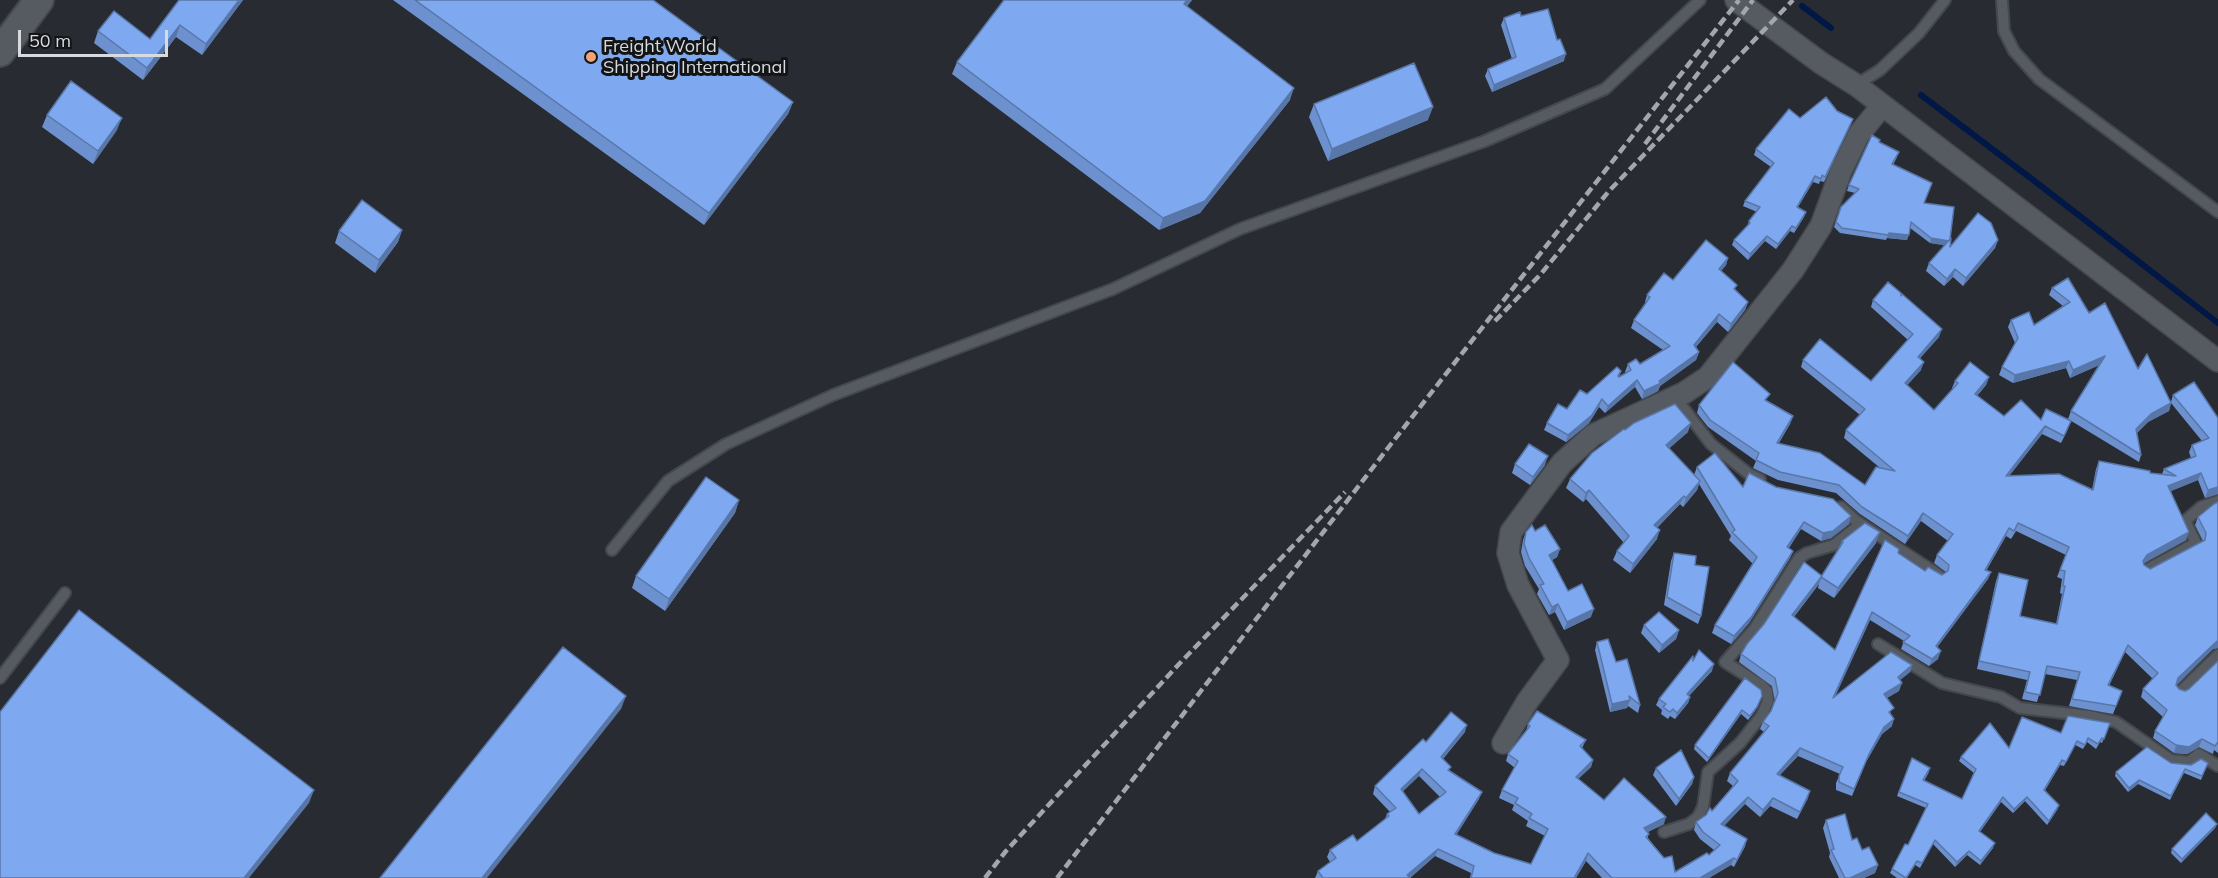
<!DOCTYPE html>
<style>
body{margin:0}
#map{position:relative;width:2218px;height:878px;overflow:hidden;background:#282b31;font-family:Mulish,sans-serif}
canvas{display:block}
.scale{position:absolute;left:18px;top:30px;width:150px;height:27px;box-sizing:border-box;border:3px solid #d7dade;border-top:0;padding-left:8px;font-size:18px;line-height:21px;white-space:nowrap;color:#d7dade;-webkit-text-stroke:4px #121416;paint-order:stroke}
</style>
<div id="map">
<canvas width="2218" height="878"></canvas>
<div class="scale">50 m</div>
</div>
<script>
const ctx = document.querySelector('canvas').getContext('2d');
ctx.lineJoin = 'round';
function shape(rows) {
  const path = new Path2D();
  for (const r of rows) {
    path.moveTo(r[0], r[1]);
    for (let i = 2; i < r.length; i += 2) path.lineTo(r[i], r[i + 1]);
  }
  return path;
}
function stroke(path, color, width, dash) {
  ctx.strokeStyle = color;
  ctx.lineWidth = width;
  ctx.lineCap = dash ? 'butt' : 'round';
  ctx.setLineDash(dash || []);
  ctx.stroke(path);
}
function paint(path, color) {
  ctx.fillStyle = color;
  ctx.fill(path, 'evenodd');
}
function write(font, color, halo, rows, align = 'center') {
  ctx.font = font + ' Mulish,sans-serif';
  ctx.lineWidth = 6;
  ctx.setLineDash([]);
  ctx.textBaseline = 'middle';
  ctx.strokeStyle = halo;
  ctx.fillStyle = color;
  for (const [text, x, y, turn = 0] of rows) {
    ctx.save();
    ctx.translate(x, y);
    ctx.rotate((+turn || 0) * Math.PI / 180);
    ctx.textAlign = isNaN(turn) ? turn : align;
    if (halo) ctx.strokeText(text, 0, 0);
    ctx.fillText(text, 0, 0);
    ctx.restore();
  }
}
stroke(shape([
 [1802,6,1831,28],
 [1921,95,2041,186,2218,323]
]), '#011846', 6);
const lane = shape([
 [2002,0,2004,31,2014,51,2039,79,2218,212],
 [1856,85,1880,70,1919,33,1945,0],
 [1675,397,1711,444,1749,474,1760,479],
 [1841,507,1855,520,1939,575],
 [612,550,668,481,726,444,833,395,1113,289,1240,229,1485,141,1605,89,1700,0],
 [2148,569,2196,543,2185,521,2201,507,2218,501],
 [1878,644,1942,683,2001,697,2020,708,2090,716,2116,722,2171,760,2189,762,2199,754,2218,766],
 [0,678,65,593],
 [2181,691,2218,655],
 [1664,832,1689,824,1698,817,1703,807,1708,772,1740,743,1762,715,1768,701,1767,691,1761,685,1725,662,1755,628,1799,558,1807,553,1834,545,1861,524]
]);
const street = shape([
 [1736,0,1821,63,1856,85,2218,361],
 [1503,743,1527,702,1558,660,1518,585,1508,553,1511,532,1562,463,1593,435,1684,393,1708,377,1793,270,1821,226,1841,171,1859,134,1882,106]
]);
const secondary = shape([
 [0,52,39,0]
]);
stroke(lane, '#44474c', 14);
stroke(street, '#44474c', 24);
stroke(secondary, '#44474c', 32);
stroke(lane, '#565a61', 10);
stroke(street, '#565a61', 21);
stroke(secondary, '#565a61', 28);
stroke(shape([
 [1645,144,1753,0],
 [1495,321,1540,275,1609,191,1793,0],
 [985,878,1006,851,1180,663,1345,492],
 [1057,878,1391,444,1739,0]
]), '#a3a6ab', 4.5, [9, 4.5]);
paint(shape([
 [179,0,243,0,202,55,176,37,143,80,94,43,98,31,150,39],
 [393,0,653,0,793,102,788,114,704,225],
 [1004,0,1192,0,1187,6,1290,100,1200,213,1159,230,952,74,957,62],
 [1521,16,1564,61,1492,92,1485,76,1488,69,1512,59,1501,25,1504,18],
 [1314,104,1428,120,1328,161,1309,117],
 [1837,111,1853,119,1824,182,1820,181,1819,184,1813,182,1798,207,1804,217,1794,233,1790,231,1776,249,1765,241,1748,260,1732,245,1734,240,1747,227,1749,221,1757,212,1743,206,1745,201,1771,167,1754,155,1756,149,1800,118],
 [47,115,117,130,93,164,42,127],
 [1879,142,1897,157,1893,165,1924,203,1950,239,1950,247,1998,240,1995,248,1963,286,1953,277,1944,286,1926,271,1929,263,1945,245,1930,243,1910,228,1907,240,1887,238,1886,240,1840,233,1834,227,1841,207,1855,193,1847,191,1849,185],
 [402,230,398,242,375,273,335,243,339,231],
 [1728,258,1726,265,1721,271,1736,290,1748,302,1745,310,1728,332,1717,322,1696,347,1699,352,1696,360,1660,386,1658,391,1642,399,1635,387,1605,413,1599,407,1589,423,1566,442,1544,430,1547,423,1587,394,1621,371,1619,377,1626,373,1625,372,1628,364,1640,364,1663,350,1631,328,1634,320,1646,303,1645,302,1647,295,1673,280],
 [2052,288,2089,313,2138,369,2171,402,2173,395,2218,418,2218,494,2205,498,2198,480,2171,491,2186,540,2144,563,2144,565,2150,569,2203,541,2195,525,2198,517,2218,502,2218,648,2213,649,2176,685,2179,689,2185,691,2189,689,2218,661,2218,753,2214,750,2213,754,2199,747,2187,754,2174,753,2153,738,2155,731,2163,717,2141,697,2143,689,2153,679,2125,652,2109,686,2122,691,2113,714,2069,706,2077,680,2045,674,2037,702,2022,699,2027,680,1977,669,1996,581,1999,573,2020,616,2056,624,2062,594,2060,593,2062,579,2057,577,2066,555,2016,531,2011,539,2006,536,1986,571,1991,572,1988,579,1937,647,1938,659,1929,666,1901,649,1904,641,1870,620,1834,698,1912,665,1910,672,1900,680,1899,691,1887,698,1891,715,1892,726,1882,734,1866,762,1852,796,1836,790,1836,783,1840,774,1798,756,1780,775,1808,798,1797,819,1770,806,1760,817,1745,804,1724,826,1747,839,1734,867,1731,865,1709,878,1602,878,1586,861,1576,878,1470,878,1471,873,1435,856,1410,878,1315,878,1318,871,1330,862,1327,857,1330,850,1357,841,1385,819,1387,814,1390,812,1373,794,1375,786,1426,742,1465,732,1443,759,1450,771,1479,799,1456,835,1494,853,1531,864,1545,836,1526,826,1528,821,1512,810,1514,805,1499,798,1502,790,1515,768,1506,761,1508,754,1526,732,1528,724,1586,740,1582,748,1593,760,1591,767,1578,779,1604,800,1664,824,1648,832,1648,838,1675,872,1709,855,1714,850,1700,839,1694,830,1696,822,1712,811,1733,786,1727,781,1730,773,1764,732,1760,729,1763,722,1771,711,1775,701,1772,686,1739,662,1741,654,1822,576,1838,550,1842,541,1876,543,1834,598,1818,588,1819,584,1794,617,1835,650,1898,553,1925,571,1942,575,1946,572,1934,563,1937,555,1948,541,1921,521,1905,544,1860,514,1836,493,1778,480,1753,468,1756,461,1708,427,1697,413,1699,405,1767,401,1793,416,1790,424,1779,443,1865,485,1879,467,1844,438,1846,430,1860,415,1801,367,1803,360,1871,381,1908,340,1871,307,1873,300,1901,296,1939,337,1920,358,1921,370,1907,385,1934,410,1953,389,1952,388,1955,381,1989,377,1986,385,1977,396,2004,416,2041,420,2068,429,2061,443,2042,434,2009,476,2092,490,2096,469,2099,461,2150,473,2162,474,2164,469,2191,458,2189,452,2192,445,2202,441,2171,403,2169,411,2148,422,2137,433,2141,455,2139,462,2068,419,2071,411,2099,365,2070,378,2066,368,2013,383,1999,375,2002,367,2015,343,2008,327,2011,320,2034,325,2063,306,2049,295],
 [1419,776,1440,797,1419,814,1403,791],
 [1625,430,1688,432,1669,448,1694,475,1697,467,1743,487,1849,524,1831,538,1821,541,1801,529,1789,548,1793,551,1790,558,1749,623,1731,644,1712,633,1715,625,1753,564,1729,540,1731,536,1699,484,1697,490,1683,507,1680,504,1657,528,1657,539,1630,573,1613,560,1617,551,1624,543,1586,499,1583,502,1566,488,1570,479],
 [1515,464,1545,465,1530,485,1512,473],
 [739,500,735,513,665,611,632,588,636,576],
 [1535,531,1560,549,1557,557,1552,560,1568,591,1591,617,1564,630,1555,612,1549,615,1537,594,1539,589,1525,566,1521,552,1523,540,1526,532],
 [1674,553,1695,565,1701,616,1698,624,1664,605,1671,561],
 [1644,625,1679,630,1676,639,1659,653,1641,633],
 [1597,642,1616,662,1640,705,1638,713,1628,706,1627,708,1610,712,1595,650],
 [1693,661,1712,671,1689,696,1690,697,1688,703,1675,719,1670,716,1668,719,1661,714,1662,710,1656,705,1659,699],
 [1761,690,1755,711,1748,720,1741,714,1707,762,1694,749,1695,745],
 [2110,723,2102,743,2100,742,2096,749,2087,742,2083,749,2075,745,2064,766,2060,765,2045,790,2059,805,2057,810,2047,825,2025,801,2013,813,2001,802,1980,832,1993,848,1980,865,1967,855,1955,867,1933,844,1920,868,1915,865,1907,878,1897,878,1890,873,1892,869,1908,845,1926,808,1897,796,1912,758,1929,772,1924,781,1962,799,1974,773,1959,761,1961,757,2009,748,2061,733],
 [2171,763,2191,765,2208,763,2201,780,2184,773,2170,800,2138,784,2128,792,2115,776,2116,772],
 [1656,768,1694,777,1692,784,1676,806,1653,775],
 [1826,820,1852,840,1878,865,1875,873,1864,878,1839,878,1829,857,1830,853,1823,828],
 [2217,824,2215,828,2181,863,2171,853,2172,849]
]), '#6c91ce');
paint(shape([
 [239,0,243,0,202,55,206,44],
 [1187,0,1192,0,1180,16,1184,4],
 [180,25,176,37,143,80,147,68],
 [1566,54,1564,61,1492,92,1494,85],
 [1294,88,1290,100,1200,213,1159,230,1163,218],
 [793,102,788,114,704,225,709,213],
 [1433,107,1428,120,1328,161,1332,149],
 [122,118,117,130,93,164,98,151],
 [1815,176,1813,182,1795,212,1797,207],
 [1806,212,1804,217,1794,233,1796,228],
 [1792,226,1790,231,1776,249,1778,244],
 [402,230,398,242,375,273,379,260],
 [1889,233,1909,235,1907,240,1887,238],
 [1767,236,1765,241,1748,260,1750,254],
 [1931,238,1950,241,1948,246,1930,243],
 [1998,240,1995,248,1963,286,1966,278],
 [1728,258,1726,265,1716,277,1719,269],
 [1955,269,1953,277,1944,286,1947,279],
 [1748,302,1745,310,1728,332,1731,324],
 [1719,314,1717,322,1691,352,1694,345],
 [1942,329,1939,337,1915,364,1918,357],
 [1699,352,1696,360,1660,386,1658,391,1642,399,1644,391],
 [2105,356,2102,364,2070,378,2073,370],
 [2069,361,2066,368,2013,383,2015,375],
 [1924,362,1921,370,1902,391,1905,383],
 [1989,377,1986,385,1972,402,1975,394],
 [1637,380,1635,387,1605,413,1608,406],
 [1602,399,1599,407,1589,423,1566,442,1568,435],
 [2171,403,2169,411,2148,422,2133,436,2136,429,2151,414],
 [1793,416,1790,424,1774,450,1777,443],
 [1691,423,1688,432,1663,454,1666,445],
 [2045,426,2042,434,2003,484,2006,476],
 [1548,456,1545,465,1530,485,1533,477],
 [2201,473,2198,480,2166,493,2168,486],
 [1700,481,1697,490,1683,507,1686,498],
 [2218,487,2218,494,2205,498,2208,490],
 [1589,490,1586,499,1583,502,1586,493],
 [1684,496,1680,504,1651,534,1654,525],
 [739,500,735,513,665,611,669,599],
 [1923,513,1921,521,1905,544,1908,536],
 [1851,516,1849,524,1831,538,1821,541,1823,533],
 [1804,522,1801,529,1784,555,1787,547],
 [2009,528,2006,536,1982,578,1985,570],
 [1660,530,1657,539,1630,573,1633,564],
 [1880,532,1876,543,1834,598,1838,588],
 [2189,532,2186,540,2144,563,2143,561,2147,555],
 [1560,549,1557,557,1546,564,1549,555],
 [1793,551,1790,558,1749,623,1731,644,1734,636],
 [1991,572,1988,579,1933,653,1936,646],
 [1822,576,1819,584,1789,623,1792,615],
 [1558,604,1555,612,1549,615,1552,607],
 [1594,609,1591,617,1564,630,1567,622],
 [1872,612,1870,620,1831,706,1833,698],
 [1679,630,1676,639,1659,653,1662,645],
 [2218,641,2218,648,2213,649,2176,686,2178,678,2216,642],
 [2128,645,2125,652,2105,693,2108,685],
 [1941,651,1938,659,1929,666,1932,659],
 [1714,664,1712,671,1684,701,1687,694],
 [1912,665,1910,672,1895,684,1898,677],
 [1902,683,1899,691,1881,701,1884,694],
 [626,696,621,709,487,878,482,878],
 [1762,696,1755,711,1748,720,1750,716],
 [1690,697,1688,703,1675,719,1677,713],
 [1630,700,1627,708,1610,712,1612,704],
 [1742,710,1741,714,1707,762,1709,758],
 [1894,719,1892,726,1882,734,1866,762,1852,796,1869,754,1884,727],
 [1467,725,1465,732,1438,764,1441,757],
 [2202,739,2199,747,2187,754,2174,753,2176,745],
 [1800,748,1798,756,1774,781,1777,774],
 [1593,760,1591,767,1573,784,1576,777],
 [2062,760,2060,765,2043,794,2044,790],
 [1422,769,1419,776,1398,796,1401,789],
 [1694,777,1692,784,1676,806,1679,799],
 [2139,780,2138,784,2128,792,2129,788],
 [314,790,309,803,249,878,244,878],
 [1810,791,1808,798,1797,819,1800,812],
 [1482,792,1479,799,1452,842,1455,834],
 [1748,797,1745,804,1718,832,1721,824],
 [2003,797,2001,802,1977,836,1979,831],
 [2027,797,2025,801,2013,813,2014,809],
 [1773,798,1770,806,1760,817,1763,810],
 [2059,805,2057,810,2047,825,2049,821],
 [1666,817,1664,824,1641,835,1644,828],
 [2217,824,2215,828,2181,863,2182,859],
 [1747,839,1745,847,1734,867,1737,860],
 [1995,843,1993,848,1980,865,1981,861],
 [1438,849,1435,856,1410,878,1407,875],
 [1969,851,1967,855,1955,867,1957,862],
 [1588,853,1586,861,1576,878,1574,878],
 [1734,858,1731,865,1709,878,1700,878],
 [1878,865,1875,873,1864,878,1850,878]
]), '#5876a8');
const building = shape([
 [179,0,239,0,206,44,180,25,147,68,98,31,114,11,150,39,179,0],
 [415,0,653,0,793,102,709,213,415,0],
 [1004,0,1187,0,1184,4,1294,88,1205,201,1163,218,957,62,1004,0],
 [1548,9,1557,40,1560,39,1566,54,1494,85,1488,69,1516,57,1504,18,1520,12,1521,16,1548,9],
 [1414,63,1433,107,1332,149,1314,104,1414,63],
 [71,81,122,118,98,151,47,115,71,81],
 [1826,97,1837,111,1853,119,1825,177,1822,175,1821,179,1815,176,1797,207,1806,212,1796,228,1792,226,1778,244,1767,236,1750,254,1734,240,1750,223,1749,221,1760,207,1745,201,1774,163,1756,149,1789,109,1800,118,1826,97],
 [1872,135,1880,140,1879,142,1899,152,1892,164,1932,183,1924,203,1954,207,1950,239,1949,241,1931,238,1911,222,1909,235,1889,233,1888,235,1842,228,1836,222,1841,207,1859,189,1849,185,1872,135],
 [362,200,402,230,379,260,339,231,362,200],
 [1978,213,1991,223,1998,240,1966,278,1955,269,1947,279,1929,263,1951,238,1950,247,1978,213],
 [1706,240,1728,258,1719,269,1737,285,1734,289,1748,302,1731,324,1719,314,1694,345,1699,352,1659,381,1661,383,1644,391,1637,380,1608,406,1602,399,1592,415,1568,435,1547,423,1558,404,1567,409,1580,390,1587,394,1617,367,1621,371,1618,376,1619,377,1631,370,1628,364,1636,359,1640,364,1670,346,1634,320,1650,297,1647,295,1664,273,1673,280,1706,240],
 [2068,278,2089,313,2105,303,2138,369,2147,354,2171,403,2151,414,2136,429,2141,455,2071,411,2105,356,2073,370,2069,361,2015,375,2002,367,2018,338,2011,320,2029,312,2034,325,2070,302,2052,288,2068,278],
 [1888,282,1901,293,1901,296,1902,294,1942,329,1918,357,1924,362,1905,383,1934,410,1958,383,1955,381,1970,362,1989,377,1975,394,2004,416,2021,400,2041,420,2046,409,2071,421,2064,436,2045,426,2006,476,2059,474,2093,490,2099,461,2150,471,2150,473,2176,476,2164,469,2196,456,2192,445,2209,438,2173,395,2194,382,2218,418,2218,487,2208,490,2201,473,2168,486,2189,532,2147,555,2143,561,2144,565,2150,569,2205,540,2206,533,2198,517,2214,504,2218,502,2218,641,2216,642,2178,678,2176,685,2179,689,2185,691,2189,689,2218,661,2218,744,2217,743,2215,746,2202,739,2189,747,2176,745,2155,731,2167,710,2143,689,2158,673,2128,645,2108,685,2122,691,2116,706,2072,699,2080,672,2047,666,2040,695,2025,692,2030,672,1979,661,1999,573,2028,580,2020,616,2057,624,2065,586,2063,586,2065,571,2060,570,2069,547,2018,523,2014,531,2009,528,1985,570,1991,572,1936,646,1941,651,1932,659,1903,642,1910,636,1872,612,1833,698,1891,652,1912,665,1898,677,1902,683,1884,694,1894,708,1889,712,1894,719,1884,727,1869,754,1854,789,1839,782,1839,776,1843,767,1800,748,1777,774,1810,791,1800,812,1773,798,1763,810,1748,797,1721,824,1747,839,1737,860,1734,858,1700,878,1612,878,1588,853,1574,878,1471,878,1474,866,1438,849,1407,875,1410,878,1323,878,1318,871,1336,858,1330,850,1353,835,1357,841,1389,816,1387,814,1396,808,1375,786,1423,739,1426,742,1451,712,1467,725,1441,757,1451,767,1448,770,1482,792,1455,834,1494,853,1531,864,1548,829,1529,818,1532,814,1515,803,1518,798,1502,790,1518,761,1508,754,1530,726,1528,724,1537,711,1586,740,1580,746,1593,760,1576,777,1604,800,1624,778,1666,817,1644,828,1649,834,1646,837,1664,858,1672,856,1675,872,1707,853,1709,855,1720,845,1703,832,1696,822,1706,815,1710,808,1712,811,1738,781,1730,773,1769,726,1763,722,1771,711,1778,693,1775,678,1741,654,1747,644,1764,624,1804,562,1822,576,1792,615,1835,650,1885,540,1899,549,1898,553,1925,571,1928,567,1942,575,1948,571,1949,565,1937,555,1953,534,1923,513,1908,536,1862,507,1839,485,1780,472,1756,460,1759,453,1710,420,1699,405,1733,362,1770,394,1765,400,1793,416,1777,443,1820,453,1865,485,1876,467,1895,471,1846,430,1865,409,1803,360,1820,339,1871,381,1913,334,1873,300,1888,282],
 [1422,769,1446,792,1419,814,1401,789,1422,769],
 [1675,404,1691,423,1666,445,1700,481,1686,498,1684,496,1654,525,1660,530,1633,564,1617,551,1629,536,1589,490,1586,493,1570,479,1592,453,1624,429,1625,430,1634,423,1675,404],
 [1529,444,1548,456,1533,477,1515,464,1529,444],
 [1715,453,1743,487,1749,473,1776,487,1833,499,1851,516,1833,531,1823,533,1804,522,1787,547,1793,551,1752,616,1734,636,1715,625,1757,557,1732,532,1735,530,1697,467,1715,453],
 [706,477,739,500,669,599,636,576,706,477],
 [1865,523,1880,532,1838,588,1821,577,1843,542,1842,541,1865,523],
 [1532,525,1535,531,1545,525,1560,549,1549,555,1568,591,1582,584,1594,609,1567,622,1558,604,1552,607,1540,585,1544,584,1529,558,1524,544,1526,532,1532,525],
 [1674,553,1696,556,1695,565,1709,567,1701,616,1667,597,1674,553],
 [79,610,314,790,244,878,0,878,0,712,79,610],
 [1659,612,1679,630,1662,645,1644,625,1659,612],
 [1608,639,1616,662,1627,659,1640,705,1629,696,1630,700,1612,704,1597,642,1608,639],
 [563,647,626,696,482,878,380,878,563,647],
 [1699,650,1714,664,1687,694,1690,697,1677,713,1673,709,1670,712,1663,707,1666,704,1659,699,1693,656,1693,661,1699,650],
 [1745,678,1761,690,1762,696,1757,707,1750,716,1742,710,1709,758,1695,745,1745,678],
 [2068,716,2110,723,2104,739,2102,738,2098,744,2088,738,2085,745,2077,741,2066,762,2062,760,2044,790,2059,805,2049,821,2027,797,2014,809,2003,797,1979,831,1995,843,1981,861,1969,851,1957,862,1935,840,1922,863,1917,861,1906,878,1892,869,1905,844,1908,845,1928,804,1899,792,1912,758,1930,768,1923,780,1962,799,1976,769,1961,757,1990,723,2009,748,2022,717,2061,733,2068,716],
 [2147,747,2171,763,2191,765,2201,759,2208,763,2202,776,2185,769,2171,796,2139,780,2129,788,2116,772,2147,747],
 [1681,750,1694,777,1679,799,1656,768,1681,750],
 [2206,813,2217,824,2182,859,2172,849,2206,813],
 [1845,814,1852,840,1857,838,1862,850,1869,847,1878,865,1850,878,1845,878,1831,850,1834,849,1826,820,1845,814]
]);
paint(building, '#7ea9f0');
stroke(building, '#5876a8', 1.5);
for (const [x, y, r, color] of [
 [591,57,6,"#efa377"]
]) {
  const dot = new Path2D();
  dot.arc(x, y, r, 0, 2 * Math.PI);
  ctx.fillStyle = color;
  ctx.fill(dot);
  stroke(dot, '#121416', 2);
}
write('18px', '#d7dade', '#121416', [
 ["Freight World",603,47],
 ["Shipping International",603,68]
], 'left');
</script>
